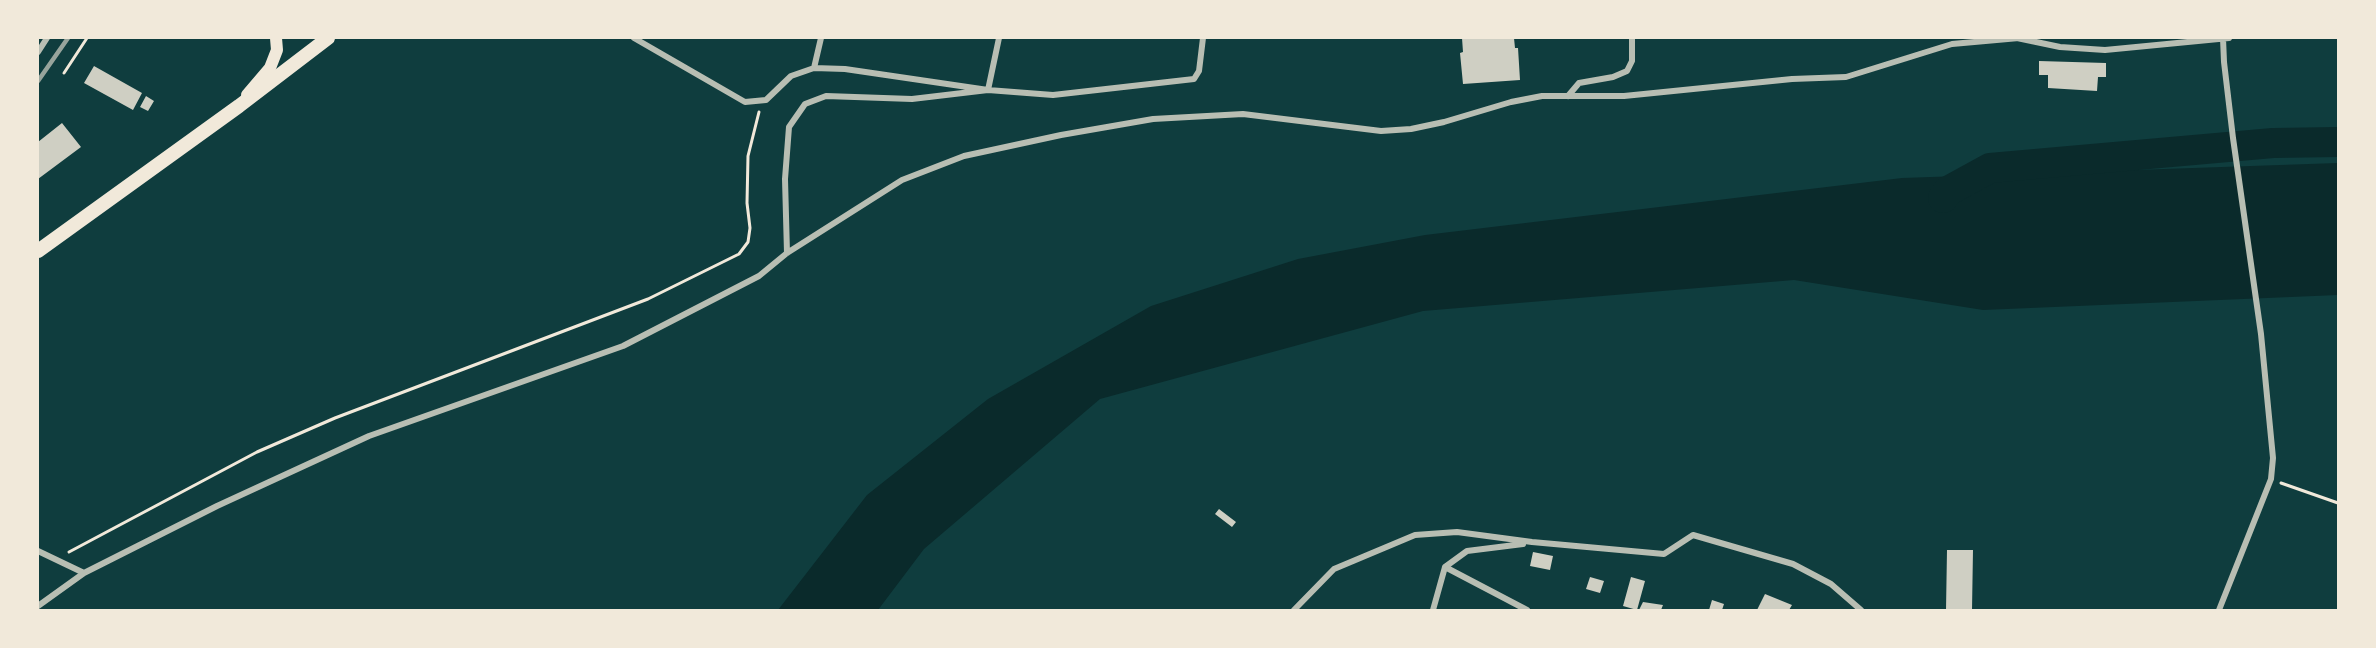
<!DOCTYPE html>
<style>
body{margin:0}
#map{position:relative;width:2376px;height:648px;overflow:hidden;background:#0f3d3e;font-family:Figtree,sans-serif}
canvas{display:block}
.frame{position:absolute;inset:0;border:39px solid #f1e9da;pointer-events:none}
</style>
<div id="map">
<canvas width="2376" height="648"></canvas>
<div class="frame"></div>
</div>
<script>
const ctx = document.querySelector('canvas').getContext('2d');
ctx.lineJoin = 'round';
function paint(path, color) {
  ctx.fillStyle = color;
  ctx.fill(path, 'evenodd');
}
function shape(rows) {
  const path = new Path2D();
  for (const r of rows) {
    path.moveTo(r[0], r[1]);
    for (let i = 2; i < r.length; i += 2) path.lineTo(r[i], r[i + 1]);
  }
  return path;
}
function stroke(path, color, width, dash) {
  ctx.strokeStyle = color;
  ctx.lineWidth = width;
  ctx.lineCap = dash ? 'butt' : 'round';
  ctx.setLineDash(dash || []);
  ctx.stroke(path);
}
paint(shape([
 [2338,163,2338,295,1983,310,1794,280,1423,311,1100,399,924,549,878,610,778,610,867,495,988,399,1151,306,1298,259,1425,235,1902,178]
]), '#0a2a2b');
stroke(shape([
 [1943,198,1948,191,1990,168,2273,143,2338,142]
]), '#0a2a2b', 30);
paint(shape([
 [1462,38,1514,38,1515,48,1518,48,1520,80,1463,84,1460,53,1463,52],
 [2039,61,2106,63,2106,77,2098,77,2097,91,2048,88,2048,75,2039,75],
 [94,66,142,93,133,110,84,83],
 [146,96,154,101,148,111,140,107],
 [62,123,81,147,38,179,38,142],
 [1219,509,1236,522,1232,527,1215,514],
 [1947,550,1973,550,1972,610,1946,610],
 [1533,552,1553,556,1550,570,1530,566],
 [1590,577,1604,581,1600,593,1586,589],
 [1631,577,1645,581,1637,610,1623,606],
 [1765,594,1792,605,1789,610,1757,610],
 [1712,600,1724,604,1722,610,1709,610],
 [1643,602,1663,605,1661,610,1639,610]
]), '#cfcfc3');
stroke(shape([
 [64,73,87,38],
 [2281,483,2338,503],
 [69,552,257,452,335,418,648,299,739,254,748,242,750,228,747,203,748,156,759,112]
]), '#f1e9da', 3);
stroke(shape([
 [634,38,745,102,766,100,791,76,814,68,845,69,988,90,1053,95,1194,79,1199,71,1203,38],
 [2017,38,2060,47,2105,50,2229,38],
 [38,52,47,38],
 [814,68,821,38],
 [1568,96,1579,83,1613,77,1627,71,1632,61,1632,38],
 [787,253,785,179,789,127,805,104,826,96,912,99,988,90,999,38],
 [38,551,84,573],
 [1445,567,1527,610],
 [38,606,84,573,217,506,369,436,623,346,759,276,787,253,902,180,964,156,1061,135,1153,119,1243,114,1381,131,1411,129,1444,122,1511,102,1542,96,1624,96,1792,79,1846,77,1952,44,2019,38],
 [1294,610,1334,569,1415,535,1457,532,1532,542,1664,554,1693,535,1793,564,1831,584,1861,610],
 [1433,610,1445,567,1467,551,1523,544],
 [2219,610,2271,479,2273,458,2261,334,2233,138,2224,62,2223,38]
]), '#b8beb3', 6);
stroke(shape([
 [247,95,270,68,277,50,276,38]
]), '#f1e9da', 12);
stroke(shape([
 [38,251,239,106,328,38]
]), '#f1e9da', 14);
stroke(shape([
 [38,81,68,38]
]), '#97a49c', 4.5);
</script>
